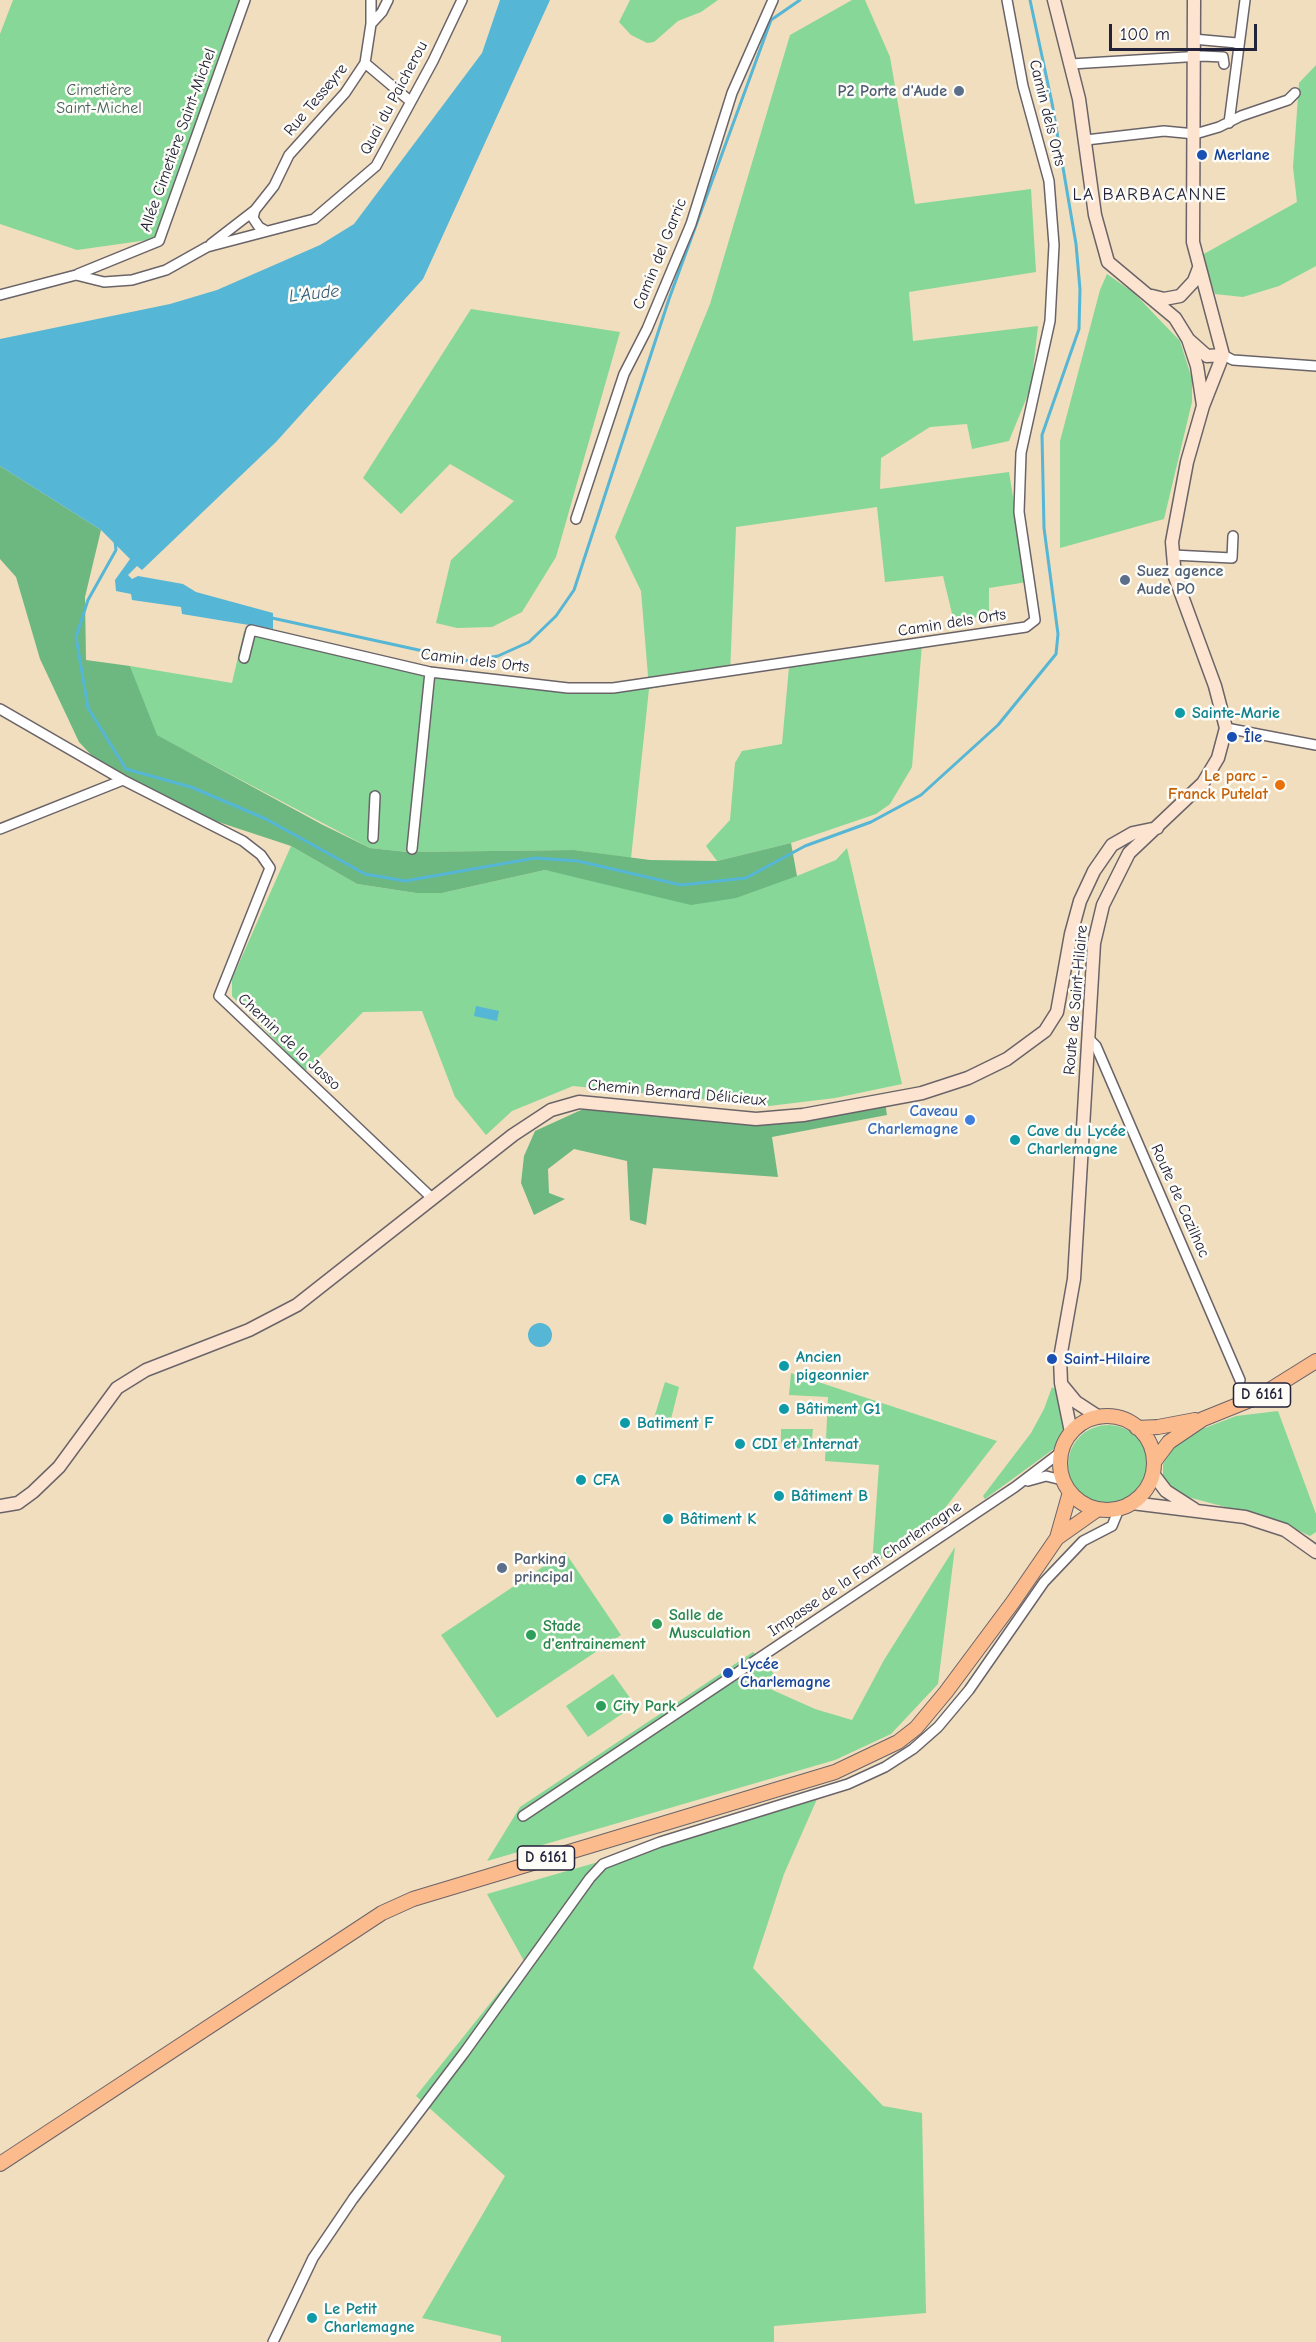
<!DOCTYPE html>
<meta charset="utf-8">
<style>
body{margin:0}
#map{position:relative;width:1316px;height:2342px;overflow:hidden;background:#f1debe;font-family:"Comic Neue",sans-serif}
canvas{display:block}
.scale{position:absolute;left:1109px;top:24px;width:148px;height:27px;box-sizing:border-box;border:3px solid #22223b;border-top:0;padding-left:8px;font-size:18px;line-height:21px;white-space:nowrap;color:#22223b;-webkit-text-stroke:4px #fdfcf7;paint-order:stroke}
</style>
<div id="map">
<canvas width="1316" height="2342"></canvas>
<div class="scale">100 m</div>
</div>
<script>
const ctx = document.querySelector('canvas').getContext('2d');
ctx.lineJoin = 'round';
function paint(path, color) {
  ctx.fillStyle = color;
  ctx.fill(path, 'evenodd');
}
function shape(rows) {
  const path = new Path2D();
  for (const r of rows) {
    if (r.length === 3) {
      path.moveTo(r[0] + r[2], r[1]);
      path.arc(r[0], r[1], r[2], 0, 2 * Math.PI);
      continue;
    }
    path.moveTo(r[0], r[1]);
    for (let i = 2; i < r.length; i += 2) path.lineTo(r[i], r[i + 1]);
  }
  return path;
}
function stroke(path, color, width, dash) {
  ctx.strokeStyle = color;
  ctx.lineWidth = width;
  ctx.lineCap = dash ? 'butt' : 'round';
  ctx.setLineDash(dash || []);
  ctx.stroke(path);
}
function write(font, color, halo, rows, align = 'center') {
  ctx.font = font + ' "Comic Neue",sans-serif';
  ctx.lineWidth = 5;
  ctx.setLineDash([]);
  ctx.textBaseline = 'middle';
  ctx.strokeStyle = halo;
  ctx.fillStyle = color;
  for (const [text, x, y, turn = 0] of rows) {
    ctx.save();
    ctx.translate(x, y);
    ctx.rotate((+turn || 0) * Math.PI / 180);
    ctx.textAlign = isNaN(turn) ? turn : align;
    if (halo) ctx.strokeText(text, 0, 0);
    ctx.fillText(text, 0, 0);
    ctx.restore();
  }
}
paint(shape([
 [13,0,241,0,155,239,77,250,0,224,0,34],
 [630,0,718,0,701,12,678,21,654,42,647,43,631,35,619,22],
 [852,0,865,0,890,57,915,204,1031,189,1036,272,909,292,913,341,1038,326,1031,387,1009,441,972,449,967,424,930,427,881,458,880,489,1009,472,1027,582,989,588,989,615,954,622,943,576,885,582,877,507,736,527,730,674,649,689,631,858,574,850,407,852,370,848,156,735,130,666,232,683,244,631,426,675,649,688,641,591,615,537,710,304,790,35],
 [1316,65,1316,266,1279,286,1243,297,1215,294,1202,255,1297,202,1293,167,1299,83],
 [1107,274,1134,293,1180,341,1192,379,1192,402,1164,519,1060,548,1060,441,1100,290],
 [471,309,620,332,556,557,522,612,492,627,457,628,436,623,451,560,514,501,450,464,401,514,363,478],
 [922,644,912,767,890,804,876,814,791,843,717,861,706,846,730,820,735,763,742,751,782,744,789,667],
 [291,846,357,884,416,893,442,893,545,870,584,878,797,876,836,860,847,848,902,1084,835,1098,769,1106,573,1086,512,1111,486,1135,455,1097,422,1011,363,1012,305,1071,232,996,232,979],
 [791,1373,997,1441,935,1521,872,1565,879,1465,825,1461,828,1397,789,1395],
 [665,1382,679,1387,670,1423,654,1418],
 [1052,1387,1057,1391,1064,1424,1062,1435,1055,1448,985,1499,983,1496,1031,1433,1044,1409],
 [1278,1411,1316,1514,1316,1532,1310,1536,1278,1521,1184,1496,1168,1485,1163,1476,1163,1464,1178,1441,1192,1433,1236,1416],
 [1108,1465,40],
 [781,1429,813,1429,811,1449,781,1447],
 [955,1547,938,1684,891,1734,835,1760,487,1861,520,1807,753,1652,778,1678,768,1688,815,1709,852,1720,884,1660],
 [565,1552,621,1635,497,1718,441,1635],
 [613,1674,635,1705,588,1737,566,1706],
 [817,1799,784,1874,753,1968,883,2106,922,2113,926,2313,774,2326,774,2342,501,2342,501,2336,422,2318,505,2176,416,2096,524,1961,487,1894]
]), '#86d798');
paint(shape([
 [0,466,101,530,85,597,86,660,130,666,157,735,323,825,370,848,407,852,574,850,650,860,717,861,791,843,797,876,736,898,691,905,545,870,442,893,416,893,357,884,291,846,176,808,111,776,79,742,40,659,16,577,0,559],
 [885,1102,887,1115,772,1137,778,1177,653,1168,646,1225,630,1220,627,1161,574,1149,548,1169,549,1193,565,1199,534,1215,521,1183,524,1156,535,1131,581,1110,671,1111,756,1119]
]), '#6cb880');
paint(shape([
 [500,0,550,0,423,279,276,442,142,570,137,566,128,575,132,579,138,576,183,584,196,592,273,613,273,629,182,614,181,607,132,600,131,594,116,591,115,580,130,559,101,530,0,466,0,339,170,304,217,290,320,245,354,224,482,53],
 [476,1006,499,1011,497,1021,474,1016],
 [540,1335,12]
]), '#56b6d5');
stroke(shape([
 [115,541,116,550,88,600,76,637,88,708,126,769,191,787,266,819,365,874,405,881,535,858,578,861,681,885,746,878,805,846,871,822,921,795,998,725,1056,654,1058,634,1044,528,1042,435,1079,329,1080,289,1076,244,1052,103,1030,0],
 [272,618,469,661,498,656,529,642,556,616,574,590,669,299,771,20,800,0]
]), '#56b6d5', 3);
const street = shape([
 [371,24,382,12,388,0],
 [1193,39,1237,43],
 [365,63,410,101],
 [1071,64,1202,56,1223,57,1224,64],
 [1229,123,1245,0],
 [1086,140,1164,131,1195,134,1219,127,1241,116,1288,100,1295,93],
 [255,210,253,218,259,227,266,231],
 [211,244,255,210,274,186,289,155,345,93,365,63,371,24,371,0],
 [78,274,159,241,245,0],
 [0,295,76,275,104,282,132,280,166,270,207,247,314,219,376,166,433,61,462,0],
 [1223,355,1233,360,1316,366],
 [576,519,624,374,647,329,691,224,732,93,773,0],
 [1173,555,1232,558,1233,536],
 [244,658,251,630,430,672,568,688,613,688,1026,627,1035,620,1019,512,1021,453,1050,321,1054,245,1049,181,1023,86,1007,0],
 [0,709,123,780,243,841,261,855,270,868,219,996,433,1199],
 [1226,728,1316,745],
 [0,829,123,780],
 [373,838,375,796],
 [412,849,430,672],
 [1088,1038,1096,1046,1240,1380],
 [1028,1481,1046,1476,1062,1480],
 [523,1816,1015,1487,1061,1452],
 [273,2342,313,2258,353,2199,464,2053,590,1878,603,1864,660,1842,848,1784,885,1767,913,1749,938,1727,969,1690,1044,1582,1083,1541,1112,1526,1119,1509]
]);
const secondary = shape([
 [1054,0,1079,99,1095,215,1108,262,1175,318,1188,339,1197,366,1203,405],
 [1194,0,1193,242,1223,355],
 [1152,296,1164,299,1180,296,1194,281,1199,268],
 [1189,340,1207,356,1223,355],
 [1062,1385,1076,1402,1099,1417],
 [1071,1432,1061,1383,1060,1358,1074,1279,1094,943,1103,905,1129,853,1203,783,1218,758,1226,728,1215,686,1175,577,1172,542,1187,462,1203,406,1223,355],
 [1153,1474,1166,1491,1194,1509],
 [1132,1503,1245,1517,1285,1530,1316,1552],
 [0,1506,18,1503,33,1492,59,1467,117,1388,146,1370,249,1330,297,1305,513,1135,551,1110,579,1102,756,1119,803,1115,922,1093,968,1078,1007,1059,1045,1031,1057,1012,1071,934,1080,901,1094,871,1112,845,1133,833,1157,828]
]);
const primary = shape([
 [1107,1463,47],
 [1137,1428,1158,1427,1195,1420],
 [1154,1462,1169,1442,1203,1419,1260,1396,1316,1361],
 [1057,1538,1098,1509],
 [0,2164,382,1913,413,1899,835,1772,898,1742,916,1728,946,1692,1013,1602,1057,1538,1070,1492]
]);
stroke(street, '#6a6469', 12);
stroke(secondary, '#6a6469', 15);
stroke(primary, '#6a6469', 16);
stroke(street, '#fff', 9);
stroke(secondary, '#fde4d1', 12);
stroke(primary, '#fbbb8d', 14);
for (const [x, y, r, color] of [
 [959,91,6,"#5c6f8a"],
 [1202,155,6,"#1a4fb4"],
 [1125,580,6,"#5c6f8a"],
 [1180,713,6,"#0f9aa8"],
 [1232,737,6,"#1a4fb4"],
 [1280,785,6,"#e8710a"],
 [970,1120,6,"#3f7fe0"],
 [1015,1140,6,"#0f9aa8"],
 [1052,1359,6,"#1a4fb4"],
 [784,1366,6,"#0f9aa8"],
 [784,1409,6,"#0f9aa8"],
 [625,1423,6,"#0f9aa8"],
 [740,1444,6,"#0f9aa8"],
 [581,1480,6,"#0f9aa8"],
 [779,1496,6,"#0f9aa8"],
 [668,1519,6,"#0f9aa8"],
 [502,1568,6,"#5c6f8a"],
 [657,1624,6,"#2e9e5b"],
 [531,1635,6,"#2e9e5b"],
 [728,1673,6,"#1a4fb4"],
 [601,1706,6,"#2e9e5b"],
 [312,2318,6,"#0f9aa8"]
]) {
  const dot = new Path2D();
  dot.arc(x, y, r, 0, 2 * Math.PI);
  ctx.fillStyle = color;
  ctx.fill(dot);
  stroke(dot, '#fdfcf7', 2);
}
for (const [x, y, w] of [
 [1262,1395,57],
 [546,1858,57]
]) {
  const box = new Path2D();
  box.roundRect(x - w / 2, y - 12, w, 24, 4.5);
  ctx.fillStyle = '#fdfcf7';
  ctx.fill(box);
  stroke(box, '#22223b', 1.5);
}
write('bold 15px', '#22223b', null, [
 ["D 6161",1262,1395],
 ["D 6161",546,1858]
]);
write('16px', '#45615c', '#fdfcf7', [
 ["Cimetière",99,90],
 ["Saint-Michel",99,108]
]);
write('bold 16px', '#4e5e75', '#fdfcf7', [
 ["P2 Porte d'Aude",947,91,"right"],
 ["Suez agence",1137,571],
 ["Aude PO",1137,589],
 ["Parking",514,1559],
 ["principal",514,1577]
], 'left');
write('16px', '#22223b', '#fdfcf7', [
 ["Quai du Paicherou",394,98,-62],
 ["Rue Tesseyre",316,100,-50],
 ["Camin dels Orts",1047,113,76],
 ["Allée Cimetière Saint-Michel",178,140,-70],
 ["Camin del Garric",660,254,-68],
 ["Camin dels Orts",952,623,-9],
 ["Camin dels Orts",475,661,7],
 ["Route de Saint-Hilaire",1076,1000,-85],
 ["Chemin de la Jasso",289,1042,43],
 ["Chemin Bernard Délicieux",677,1093,5],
 ["Route de Cazilhac",1180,1201,66],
 ["Impasse de la Font Charlemagne",865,1569,-34]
]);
write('bold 16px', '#164399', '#fdfcf7', [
 ["Merlane",1214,155],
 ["Île",1244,737],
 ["Saint-Hilaire",1064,1359],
 ["Lycée",740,1664],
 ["Charlemagne",740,1682]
], 'left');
write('bold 16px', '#0d838f', '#fdfcf7', [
 ["Sainte-Marie",1192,713],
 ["Cave du Lycée",1027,1131],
 ["Charlemagne",1027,1149],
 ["Ancien",796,1357],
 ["pigeonnier",796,1375],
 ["Bâtiment G1",796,1409],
 ["Batiment F",637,1423],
 ["CDI et Internat",752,1444],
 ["CFA",593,1480],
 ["Bâtiment B",791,1496],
 ["Bâtiment K",680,1519],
 ["Le Petit",324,2309],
 ["Charlemagne",324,2327]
], 'left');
write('bold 16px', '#c56008', '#fdfcf7', [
 ["Le parc -",1268,776],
 ["Franck Putelat",1268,794]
], 'right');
write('bold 16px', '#366cbe', '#fdfcf7', [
 ["Caveau",958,1111],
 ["Charlemagne",958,1129]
], 'right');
write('bold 16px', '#27864d', '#fdfcf7', [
 ["Salle de",669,1615],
 ["Musculation",669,1633],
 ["Stade",543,1626],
 ["d'entrainement",543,1644],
 ["City Park",613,1706]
], 'left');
ctx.letterSpacing = '1.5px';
write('18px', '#22223b', '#fdfcf7', [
 ["LA BARBACANNE",1150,195]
]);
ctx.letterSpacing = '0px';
write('italic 18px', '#375d79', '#fdfcf7', [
 ["L'Aude",314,294,-6]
]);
</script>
